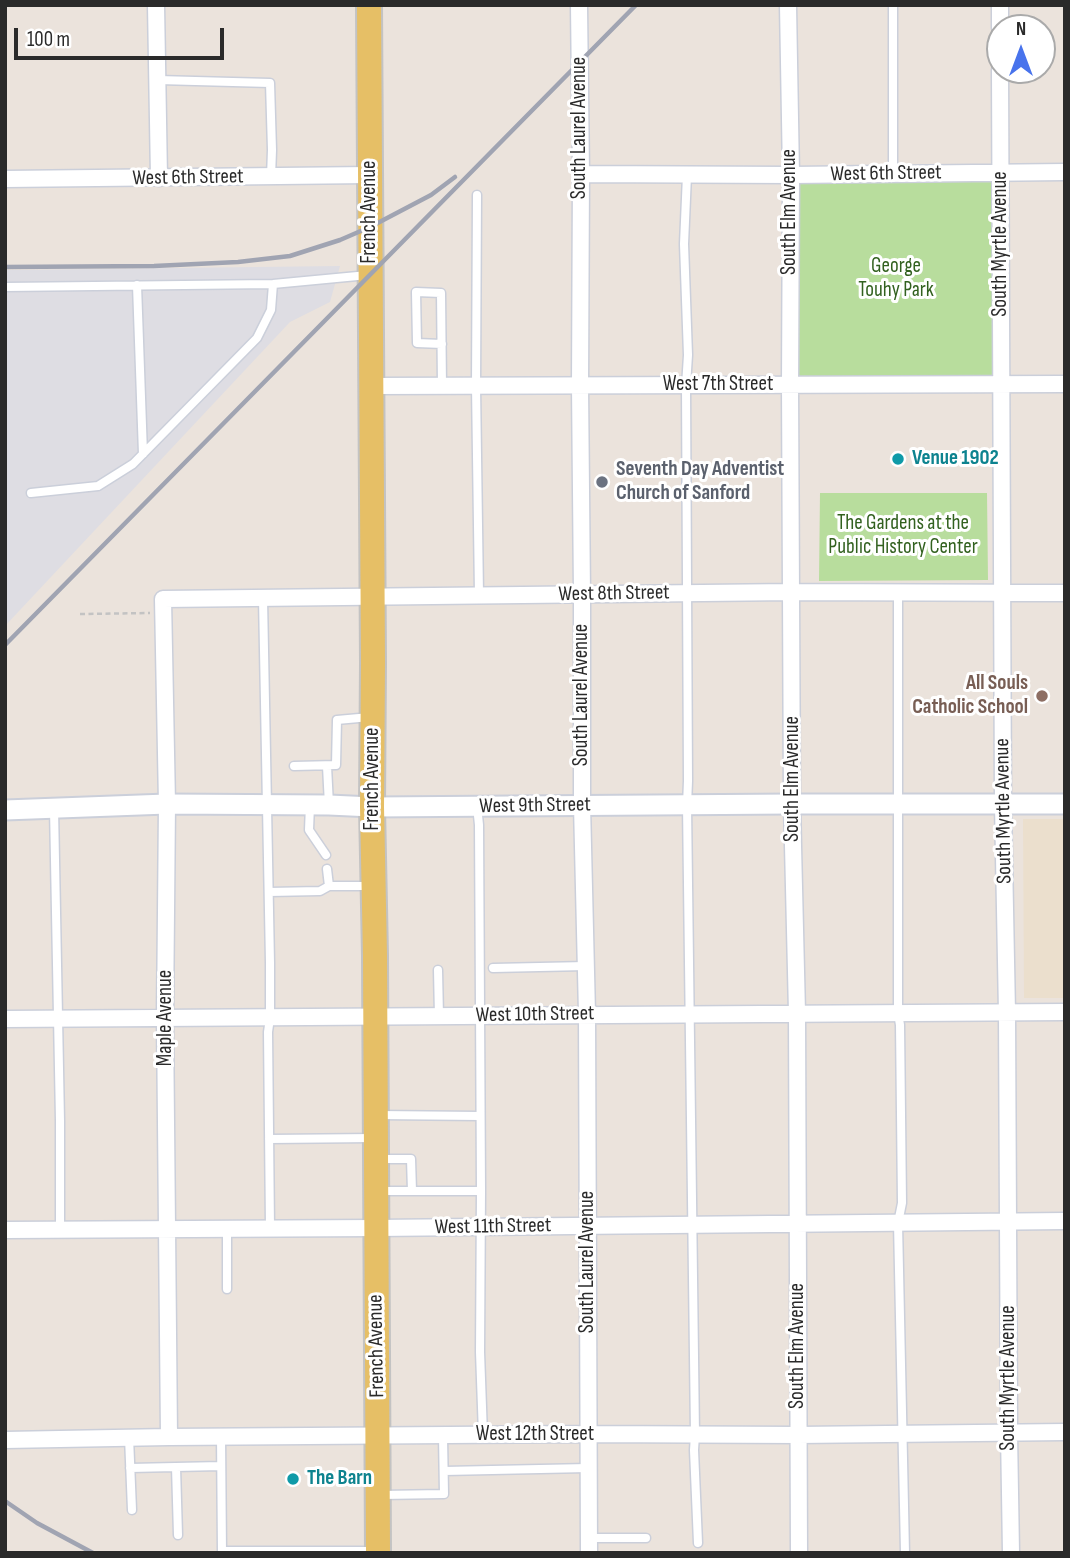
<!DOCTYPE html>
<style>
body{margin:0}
#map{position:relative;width:1070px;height:1558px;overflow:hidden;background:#ebe3dc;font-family:"Sofia Sans Condensed",sans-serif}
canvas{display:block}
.frame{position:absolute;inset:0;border:7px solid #2a2a2a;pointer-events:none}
.north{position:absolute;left:986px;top:14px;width:70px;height:70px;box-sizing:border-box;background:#fff;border:2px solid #aaa;border-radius:50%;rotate:0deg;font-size:19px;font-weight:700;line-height:28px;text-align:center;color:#2a2a2a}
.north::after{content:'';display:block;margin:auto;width:24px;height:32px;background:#4873ec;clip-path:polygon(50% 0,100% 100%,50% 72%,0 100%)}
.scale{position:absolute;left:14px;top:28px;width:210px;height:32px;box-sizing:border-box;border:4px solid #2a2a2a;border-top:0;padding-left:9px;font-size:21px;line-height:24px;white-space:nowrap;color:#2a2a2a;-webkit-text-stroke:5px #fff;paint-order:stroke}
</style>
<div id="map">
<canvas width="1070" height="1558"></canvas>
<div class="frame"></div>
<div class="north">N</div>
<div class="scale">100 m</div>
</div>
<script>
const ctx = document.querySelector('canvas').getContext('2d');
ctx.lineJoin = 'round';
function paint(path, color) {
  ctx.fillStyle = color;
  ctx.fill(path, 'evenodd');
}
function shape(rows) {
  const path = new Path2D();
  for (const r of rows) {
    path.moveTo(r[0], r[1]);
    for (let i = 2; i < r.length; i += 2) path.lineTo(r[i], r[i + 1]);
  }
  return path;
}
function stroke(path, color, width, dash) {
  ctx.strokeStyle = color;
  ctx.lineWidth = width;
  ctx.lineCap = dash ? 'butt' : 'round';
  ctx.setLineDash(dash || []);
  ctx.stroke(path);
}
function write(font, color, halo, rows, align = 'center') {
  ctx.font = font + ' "Sofia Sans Condensed",sans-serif';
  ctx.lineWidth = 6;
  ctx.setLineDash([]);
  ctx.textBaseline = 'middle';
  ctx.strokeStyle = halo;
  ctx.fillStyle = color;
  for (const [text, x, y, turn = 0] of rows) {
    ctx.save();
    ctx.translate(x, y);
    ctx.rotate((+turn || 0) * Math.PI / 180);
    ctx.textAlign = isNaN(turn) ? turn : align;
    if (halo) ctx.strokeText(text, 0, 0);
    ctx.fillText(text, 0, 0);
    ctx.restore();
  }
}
paint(shape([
 [340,266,330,302,290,322,5,626,5,270]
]), '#dedde3');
paint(shape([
 [1023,819,1065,819,1065,998,1024,998]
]), '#ebdfcd');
paint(shape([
 [797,181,994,181,996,378,795,376],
 [820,493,987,493,988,580,819,581]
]), '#b8dd9d');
const service = shape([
 [893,5,893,174],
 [158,80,270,83,272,150,271,177],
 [687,175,684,244,688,355,686,386,688,781,687,805,695,1435,694,1450,698,1543],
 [477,195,476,386,479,595],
 [137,285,143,454],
 [5,287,273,284,368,275],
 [442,344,417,343,416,292,441,293,442,386],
 [31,493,98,486,133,464,257,338,271,310,273,284],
 [898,592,898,1013,900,1025,902,1203,898,1223,905,1553],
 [263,598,270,963,270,1018,268,1032,270,1228],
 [294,766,336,765,337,720,370,717],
 [327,766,329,805],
 [310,805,309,830,326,855],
 [477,806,479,825,481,1191,480,1352,483,1435],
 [54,808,60,1121,60,1229],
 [327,869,329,886,372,886],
 [269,892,320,891,329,886],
 [493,968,586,966],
 [438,970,439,1017],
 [378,1115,480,1116],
 [269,1139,374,1138],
 [379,1159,411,1159,412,1191],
 [379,1191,481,1191],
 [227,1228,227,1289],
 [221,1436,222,1553],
 [129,1437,132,1510],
 [176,1467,178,1535],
 [130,1468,221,1466],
 [444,1471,588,1468],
 [381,1495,444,1494,443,1436],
 [589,1538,646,1538],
 [222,1551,376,1551]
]);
const minor = shape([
 [156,5,159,178],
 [579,5,581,174,580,386,582,595,582,805,587,1014,589,1553],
 [788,5,791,175,790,385,792,804,797,1013,799,1553],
 [1000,5,1000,28],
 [1000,70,1003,805,1007,1013,1009,1432,1011,1553],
 [581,174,791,175,1065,172],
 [5,179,370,175],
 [372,386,1065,384],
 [5,1019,1065,1012],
 [5,1230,376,1228,1065,1221],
 [169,1437,165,1018,167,804,163,599,792,592,1065,593],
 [5,1440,169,1437,588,1434,798,1435,1065,1432]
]);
const tertiary = shape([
 [5,810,167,804,329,805,372,807,792,804,1065,804]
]);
const primary = shape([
 [369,5,373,663,372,807,375,956,378,1553]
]);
stroke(service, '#cbcfda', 11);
stroke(minor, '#cbcfda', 19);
stroke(tertiary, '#cbcfda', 23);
stroke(primary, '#c3c3c3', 28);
stroke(shape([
 [80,614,150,613]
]), '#c3c3c3', 2.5, [5, 3.5]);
stroke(service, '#fff', 8);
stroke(minor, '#fff', 16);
stroke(tertiary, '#fff', 19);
stroke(primary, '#e6bf66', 24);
stroke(shape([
 [5,267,154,266,238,262,290,256,340,240,370,227,431,195,455,177],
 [5,645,636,5],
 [5,1501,37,1523,93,1553]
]), '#a0a4b2', 4.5);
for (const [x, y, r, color] of [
 [898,459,7,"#0f9aa8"],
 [602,482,7,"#6b7280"],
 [1042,696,7,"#8d6e63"],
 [293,1479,7,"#0f9aa8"]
]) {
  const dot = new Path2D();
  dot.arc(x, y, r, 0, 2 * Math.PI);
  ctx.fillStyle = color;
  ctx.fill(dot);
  stroke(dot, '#fff', 2.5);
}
write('21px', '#2a2a2a', '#fff', [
 ["South Laurel Avenue",580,128,-90],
 ["West 6th Street",886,174,-1],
 ["West 6th Street",188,178,-1],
 ["French Avenue",370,212,-90],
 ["South Elm Avenue",790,212,-90],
 ["South Myrtle Avenue",1001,244,-90],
 ["West 7th Street",718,385],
 ["West 8th Street",614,594,-1],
 ["South Laurel Avenue",582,695,-90],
 ["French Avenue",373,779,-90],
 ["South Elm Avenue",793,779,-90],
 ["West 9th Street",535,806,-1],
 ["South Myrtle Avenue",1004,811,-91],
 ["West 10th Street",535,1015,-1],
 ["Maple Avenue",166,1018,-90],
 ["West 11th Street",493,1227,-1],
 ["South Laurel Avenue",588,1262,-90],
 ["French Avenue",377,1346,-91],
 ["South Elm Avenue",798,1346,-90],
 ["South Myrtle Avenue",1009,1378,-90],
 ["West 12th Street",535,1435]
]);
write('21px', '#32611f', '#fff', [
 ["George",896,267],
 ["Touhy Park",896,291],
 ["The Gardens at the",903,524],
 ["Public History Center",903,548]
]);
write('bold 21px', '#0d838f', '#fff', [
 ["Venue 1902",912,459],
 ["The Barn",307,1479]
], 'left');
write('bold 21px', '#5b616d', '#fff', [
 ["Seventh Day Adventist",616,470],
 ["Church of Sanford",616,494]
], 'left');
write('bold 21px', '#785e54', '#fff', [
 ["All Souls",1028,684],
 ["Catholic School",1028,708]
], 'right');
</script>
